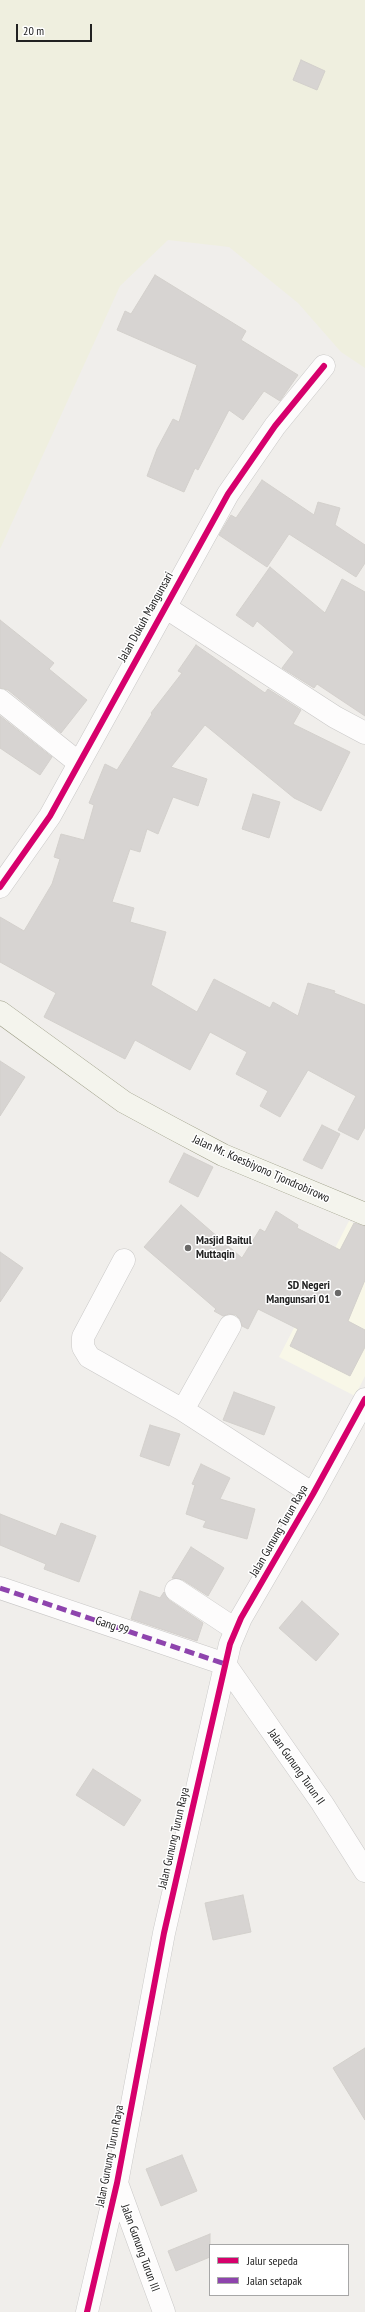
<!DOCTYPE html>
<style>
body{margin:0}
#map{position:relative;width:365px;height:2312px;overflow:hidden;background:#f0eeeb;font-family:"PT Sans Narrow",sans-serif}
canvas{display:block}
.legend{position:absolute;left:209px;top:2244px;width:140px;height:52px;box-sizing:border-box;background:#fff;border:1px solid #a7a7a7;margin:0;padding:5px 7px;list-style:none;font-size:12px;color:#222}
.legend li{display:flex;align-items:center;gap:8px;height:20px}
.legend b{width:20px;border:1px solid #a7a7a7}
.scale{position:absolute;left:16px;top:24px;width:76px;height:18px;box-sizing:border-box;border:2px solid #222;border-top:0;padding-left:5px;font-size:12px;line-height:14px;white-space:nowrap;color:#222;-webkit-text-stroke:3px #fff;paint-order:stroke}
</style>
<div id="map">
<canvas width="365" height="2312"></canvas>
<ul class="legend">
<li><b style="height:5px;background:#d6006c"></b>Jalur sepeda</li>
<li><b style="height:5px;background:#8e44ad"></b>Jalan setapak</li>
</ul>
<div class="scale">20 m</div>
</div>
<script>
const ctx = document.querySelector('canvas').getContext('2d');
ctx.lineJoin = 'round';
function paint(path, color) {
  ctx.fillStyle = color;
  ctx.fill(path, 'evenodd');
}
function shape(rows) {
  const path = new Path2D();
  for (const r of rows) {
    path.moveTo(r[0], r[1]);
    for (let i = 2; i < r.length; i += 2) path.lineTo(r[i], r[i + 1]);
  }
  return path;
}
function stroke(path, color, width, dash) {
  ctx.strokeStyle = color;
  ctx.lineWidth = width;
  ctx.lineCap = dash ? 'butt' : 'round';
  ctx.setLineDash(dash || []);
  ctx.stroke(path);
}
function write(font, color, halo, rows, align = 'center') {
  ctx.font = font + ' "PT Sans Narrow",sans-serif';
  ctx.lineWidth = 3;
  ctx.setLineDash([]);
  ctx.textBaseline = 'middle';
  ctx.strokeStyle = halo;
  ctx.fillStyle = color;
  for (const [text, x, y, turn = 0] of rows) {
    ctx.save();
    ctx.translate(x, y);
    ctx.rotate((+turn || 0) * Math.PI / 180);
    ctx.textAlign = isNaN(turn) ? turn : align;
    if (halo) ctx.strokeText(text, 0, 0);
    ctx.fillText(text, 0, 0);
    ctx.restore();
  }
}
paint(shape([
 [349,1221,365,1229,365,1376,355,1396,279,1357]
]), '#f8f7e8');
paint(shape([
 [0,0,365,0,365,368,341,352,298,303,229,247,168,240,120,286,0,549]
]), '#efefdf');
const building = shape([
 [301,60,325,71,317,90,293,80,301,60],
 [155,275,246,331,241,340,298,375,280,401,264,391,243,420,229,410,198,470,195,468,184,492,147,476,157,449,173,419,179,422,197,365,117,330,125,311,131,314,155,275],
 [262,480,314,515,318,502,340,508,335,525,365,545,365,563,356,577,289,534,267,567,219,535,231,515,236,518,262,480],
 [270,567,325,613,342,579,365,592,365,716,317,684,314,688,282,668,294,652,257,621,253,627,236,615,270,567],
 [0,620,54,663,49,669,87,700,61,733,8,690,0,688,0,620],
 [196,645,265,693,268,689,301,710,293,724,350,752,321,811,294,798,205,725,171,767,207,779,198,806,173,797,158,834,147,829,140,852,130,849,112,902,134,908,130,922,166,932,151,985,197,1012,214,979,270,1008,273,1002,298,1016,308,983,335,991,334,993,365,1005,365,1127,358,1140,338,1130,356,1096,308,1070,280,1117,260,1106,268,1091,236,1074,247,1052,210,1032,190,1070,135,1040,125,1059,44,1017,56,993,0,962,0,917,24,931,52,884,60,859,54,857,61,834,84,840,94,805,89,803,105,764,117,770,152,714,151,713,182,673,178,671,196,645],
 [0,716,52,757,40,775,0,748,0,716],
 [253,794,280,802,269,838,242,829,253,794],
 [0,1061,25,1077,0,1116,0,1061],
 [322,1125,340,1134,322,1169,303,1160,322,1125],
 [184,1153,213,1167,198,1197,169,1182,184,1153],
 [181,1205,242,1258,260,1229,265,1232,276,1211,298,1225,297,1228,340,1250,354,1223,365,1226,365,1280,348,1321,365,1330,365,1347,350,1376,290,1346,298,1329,258,1309,248,1329,242,1326,240,1319,236,1315,229,1314,223,1316,214,1311,216,1309,144,1247,181,1205],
 [0,1252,23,1268,0,1302,0,1252],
 [234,1392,275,1407,264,1435,223,1420,234,1392],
 [150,1425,180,1434,169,1466,140,1456,150,1425],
 [201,1464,230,1478,220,1499,255,1509,247,1539,203,1527,206,1521,186,1514,195,1485,192,1484,201,1464],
 [0,1514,56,1536,61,1523,96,1536,79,1582,44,1569,46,1564,0,1545,0,1514],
 [191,1547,224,1568,208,1596,183,1580,172,1578,191,1547],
 [140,1591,160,1598,164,1592,169,1600,203,1623,197,1641,131,1619,140,1591],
 [302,1601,339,1634,316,1661,279,1628,302,1601],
 [93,1769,141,1800,124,1826,76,1795,93,1769],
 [243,1895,251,1932,213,1940,205,1903,243,1895],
 [365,2048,365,2120,333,2068,365,2048],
 [182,2155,197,2191,161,2206,146,2169,182,2155],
 [210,2234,210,2257,176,2271,168,2251,210,2234]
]);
paint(building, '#d7d4d2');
stroke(building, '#d3d0cc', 1);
const street = shape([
 [165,607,335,717,365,733],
 [0,700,79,763],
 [0,887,50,816,228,494,275,426,324,366],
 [124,1260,83,1337,83,1347,89,1357,183,1410,313,1494],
 [183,1410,230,1326],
 [0,1588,225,1664,322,1803,365,1871],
 [176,1590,235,1629],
 [117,2183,164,2312],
 [87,2312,117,2183,164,1933,230,1644,241,1618,313,1494,365,1399]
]);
const secondary = shape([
 [0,1012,124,1102,172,1128,223,1155,365,1214]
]);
stroke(street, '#c9c8c7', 23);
stroke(secondary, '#999a82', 23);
stroke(street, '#fdfcfc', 22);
stroke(secondary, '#f4f4ed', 22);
stroke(shape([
 [0,1588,225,1664]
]), '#8e44ad', 5, [10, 5]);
stroke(shape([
 [0,887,50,816,228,494,275,426,324,366],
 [87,2312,117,2183,164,1933,230,1644,241,1618,313,1494,365,1399]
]), '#d6006c', 6);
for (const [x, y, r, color] of [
 [188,1248,4,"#6a6968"],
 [338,1293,4,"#6a6968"]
]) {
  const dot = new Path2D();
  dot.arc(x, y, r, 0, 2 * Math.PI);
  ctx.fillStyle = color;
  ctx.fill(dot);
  stroke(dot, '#fff', 1.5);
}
write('12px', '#222', '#fff', [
 ["Jalan Dukuh Mangunsari",146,617,-61],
 ["Jalan Mr. Koesbiyono Tjondrobirowo",261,1169,24],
 ["Jalan Gunung Turun Raya",279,1531,-60],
 ["Gang 99",112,1626,19],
 ["Jalan Gunung Turun II",296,1767,55],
 ["Jalan Gunung Turun Raya",174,1838,-77],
 ["Jalan Gunung Turun Raya",110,2156,-79],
 ["Jalan Gunung Turun III",140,2248,70]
]);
write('bold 12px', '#222', '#fff', [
 ["Masjid Baitul",196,1241],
 ["Muttaqin",196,1255],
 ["SD Negeri",330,1286,"right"],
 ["Mangunsari 01",330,1300,"right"]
], 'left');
</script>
